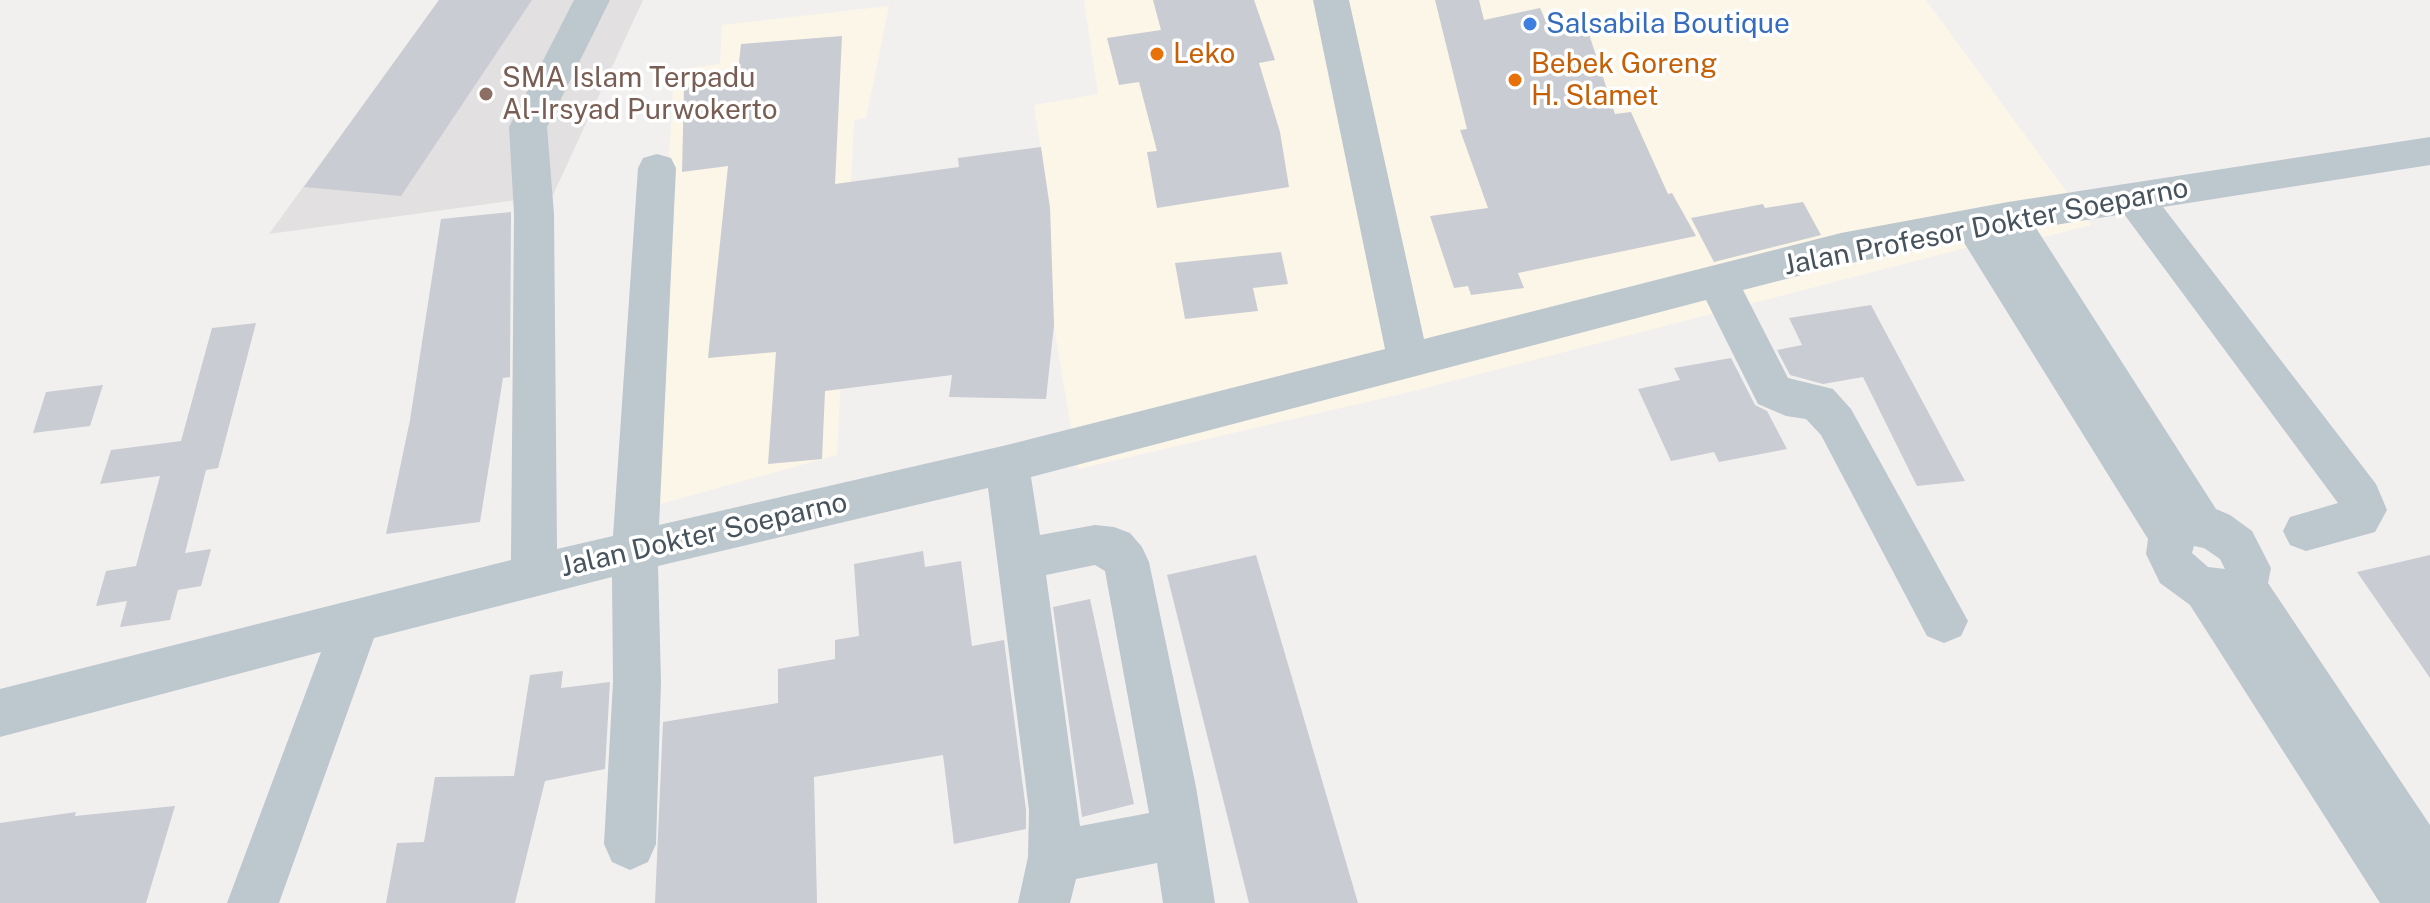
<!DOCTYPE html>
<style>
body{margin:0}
canvas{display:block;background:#f2efef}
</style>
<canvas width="2430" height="903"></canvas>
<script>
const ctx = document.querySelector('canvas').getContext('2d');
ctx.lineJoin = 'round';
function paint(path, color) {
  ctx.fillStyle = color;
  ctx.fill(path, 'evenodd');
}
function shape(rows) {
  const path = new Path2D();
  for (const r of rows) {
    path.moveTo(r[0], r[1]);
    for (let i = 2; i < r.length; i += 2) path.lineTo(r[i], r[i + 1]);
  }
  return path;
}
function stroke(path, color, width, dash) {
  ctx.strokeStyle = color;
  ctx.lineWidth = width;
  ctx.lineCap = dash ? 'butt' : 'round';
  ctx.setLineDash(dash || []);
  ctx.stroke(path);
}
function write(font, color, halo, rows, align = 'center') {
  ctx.font = font + ' "Public Sans",sans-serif';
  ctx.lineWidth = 7;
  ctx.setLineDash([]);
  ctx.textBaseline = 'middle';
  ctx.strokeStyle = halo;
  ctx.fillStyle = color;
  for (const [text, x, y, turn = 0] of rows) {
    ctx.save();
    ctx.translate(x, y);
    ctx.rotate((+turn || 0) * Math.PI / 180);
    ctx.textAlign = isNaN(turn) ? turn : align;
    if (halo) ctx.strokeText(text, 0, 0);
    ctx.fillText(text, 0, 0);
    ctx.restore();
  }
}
paint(shape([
 [1084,0,1926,0,2091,225,2036,239,1981,244,1414,391,1078,469,1054,326,1050,207,1034,105,1098,94],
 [889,6,866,118,854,120,837,455,649,507,674,70,720,64,722,25]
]), '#fcf6e9');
paint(shape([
 [439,0,643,0,553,195,269,234]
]), '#e3e0e1');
paint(shape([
 [439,0,532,0,401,196,304,187],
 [1153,0,1254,0,1275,60,1259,63,1280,132,1289,187,1157,208,1147,152,1157,151,1139,82,1119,85,1107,38,1161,30],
 [1435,0,1479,0,1484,20,1540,8,1551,33,1588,31,1615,114,1631,112,1668,194,1672,193,1696,236,1518,273,1524,288,1471,295,1468,286,1454,288,1430,216,1488,208,1460,130,1467,129],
 [842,36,835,184,959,167,958,158,1041,147,1050,208,1054,325,1046,399,949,397,952,375,825,391,822,459,768,464,776,352,708,358,728,166,682,172,684,88,737,81,741,44],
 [1803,202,1821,235,1714,262,1691,218,1763,204,1765,208],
 [511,212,510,377,503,378,480,522,386,534,410,420,441,219],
 [1281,252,1288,284,1253,288,1258,311,1185,319,1175,263],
 [1871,305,1965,481,1917,486,1863,377,1823,384,1790,375,1777,350,1802,345,1789,318],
 [256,323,218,468,206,470,185,553,211,549,201,586,178,590,170,620,120,627,127,601,96,606,106,571,136,566,160,476,100,484,111,450,181,441,212,328],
 [1731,358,1755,405,1767,411,1787,449,1719,462,1714,452,1671,461,1638,389,1680,380,1674,368],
 [103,385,90,426,33,433,46,392],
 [923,551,925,567,961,561,972,646,1004,640,1026,810,1026,829,954,844,943,755,814,777,817,903,655,903,663,722,778,703,778,669,835,659,835,640,859,636,854,564],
 [1256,555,1358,903,1249,903,1167,575],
 [2430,555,2430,678,2357,572],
 [1090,599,1134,804,1082,817,1053,607],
 [563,671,561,688,610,682,605,769,545,781,515,903,386,903,397,843,424,842,435,777,514,776,530,675],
 [175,806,146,903,0,903,0,823,76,812,75,816]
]), '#c9ccd2');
paint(shape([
 [574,0,610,0,547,127,554,214,557,549,613,536,638,168,643,158,657,154,671,158,676,168,659,525,1007,445,1385,349,1313,0,1349,0,1424,339,1841,233,2008,202,2430,137,2430,165,2163,207,2376,484,2382,498,2387,510,2375,532,2306,551,2290,545,2283,531,2290,517,2338,503,2124,214,2036,228,2216,509,2230,515,2252,531,2271,568,2268,583,2430,825,2430,903,2380,903,2190,605,2160,583,2146,554,2148,539,1963,241,1841,265,1743,290,1788,378,1833,389,1851,409,1968,621,1961,636,1944,643,1927,636,1821,435,1806,419,1786,416,1758,404,1706,300,1031,477,1040,535,1095,525,1114,527,1130,533,1142,547,1149,562,1196,787,1215,903,1163,903,1157,863,1076,879,1070,903,1018,903,1028,857,1029,810,988,488,658,566,661,682,656,844,648,862,630,870,612,862,604,844,613,682,612,577,374,638,279,903,227,903,321,652,0,737,0,689,511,560,514,214,509,127,574,0],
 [2194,546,2204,548,2220,559,2225,569,2208,567,2192,553,2194,546],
 [1095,565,1105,571,1149,813,1080,826,1046,575,1095,565]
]), '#bdc7ce');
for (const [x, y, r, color] of [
 [1530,24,8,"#3f7fe0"],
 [1157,54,8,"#e8710a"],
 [1515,80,8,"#e8710a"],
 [486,94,8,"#8d6e63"]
]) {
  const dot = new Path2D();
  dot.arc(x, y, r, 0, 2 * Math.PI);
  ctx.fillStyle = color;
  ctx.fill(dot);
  stroke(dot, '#fff', 3);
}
write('28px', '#366cbe', '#fff', [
 ["Salsabila Boutique",1546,24]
], 'left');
write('28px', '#c56008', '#fff', [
 ["Leko",1173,54],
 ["Bebek Goreng",1531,64],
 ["H. Slamet",1531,96]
], 'left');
write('28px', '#785e54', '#fff', [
 ["SMA Islam Terpadu",502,78],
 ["Al-Irsyad Purwokerto",502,110]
], 'left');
write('28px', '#47535d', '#fff', [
 ["Jalan Profesor Dokter Soeparno",1986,227,-11],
 ["Jalan Dokter Soeparno",704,535,-13]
]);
</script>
